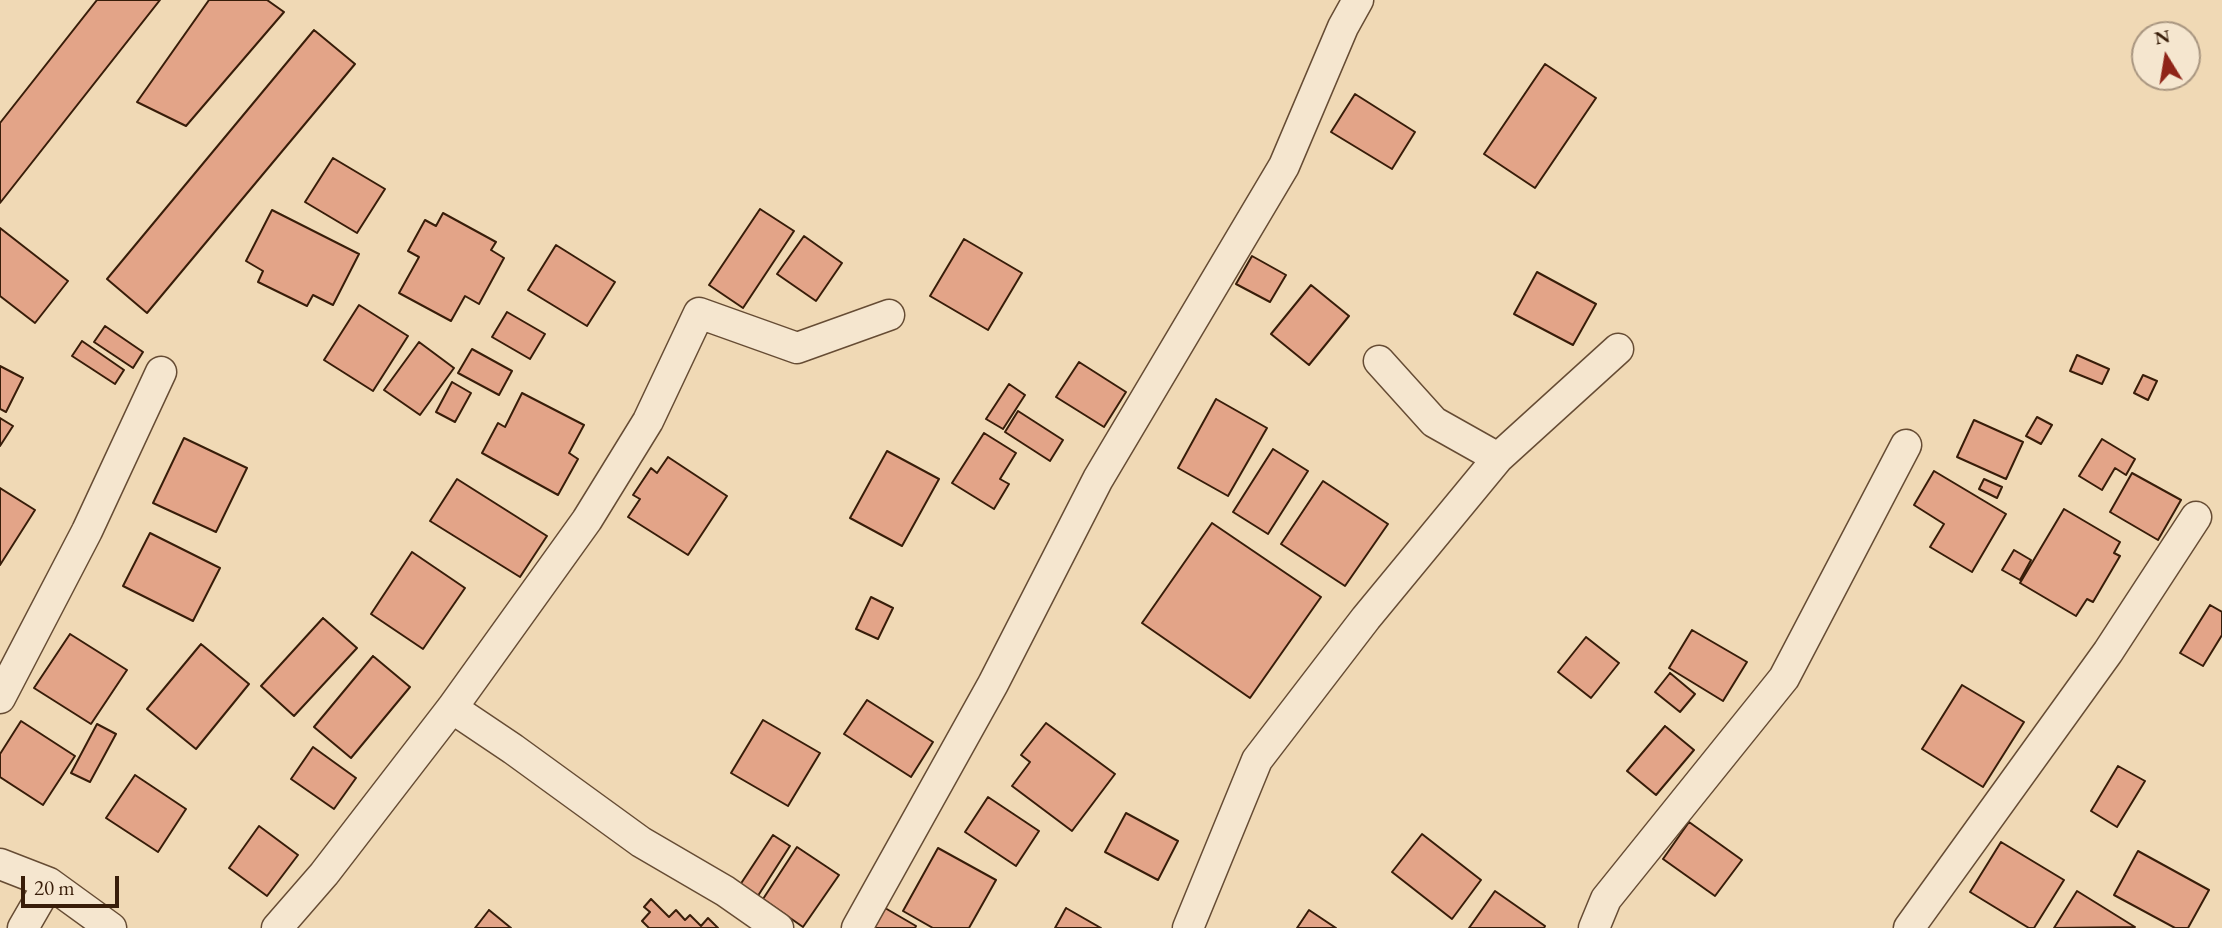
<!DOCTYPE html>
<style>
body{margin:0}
#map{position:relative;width:2222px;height:928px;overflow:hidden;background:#f0d9b5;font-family:"EB Garamond",serif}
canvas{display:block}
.north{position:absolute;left:2131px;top:21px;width:70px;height:70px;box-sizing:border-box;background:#f5e6cf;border:2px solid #a99680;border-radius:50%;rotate:349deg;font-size:19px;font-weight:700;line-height:28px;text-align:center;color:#381d09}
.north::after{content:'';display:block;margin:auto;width:24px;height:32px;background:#8f2418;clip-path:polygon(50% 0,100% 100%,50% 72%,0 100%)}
.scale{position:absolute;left:21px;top:876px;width:98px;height:32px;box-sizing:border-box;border:4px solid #381d09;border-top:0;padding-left:9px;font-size:21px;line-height:24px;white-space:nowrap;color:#381d09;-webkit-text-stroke:5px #f5e6cf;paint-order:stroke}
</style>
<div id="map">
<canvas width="2222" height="928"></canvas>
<div class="north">N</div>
<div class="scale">20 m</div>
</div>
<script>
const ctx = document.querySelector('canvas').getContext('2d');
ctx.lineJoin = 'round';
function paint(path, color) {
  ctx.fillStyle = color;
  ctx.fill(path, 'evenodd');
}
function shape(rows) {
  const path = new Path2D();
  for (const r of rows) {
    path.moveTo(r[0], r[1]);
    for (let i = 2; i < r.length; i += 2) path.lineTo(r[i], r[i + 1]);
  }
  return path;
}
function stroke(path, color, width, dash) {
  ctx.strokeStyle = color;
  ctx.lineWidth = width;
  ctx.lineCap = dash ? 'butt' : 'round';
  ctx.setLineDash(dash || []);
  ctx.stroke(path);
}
const building = shape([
 [97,0,160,0,0,203,0,123,97,0],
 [209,0,267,0,284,12,186,126,137,102,209,0],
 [314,30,355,64,147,313,107,279,314,30],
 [1545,64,1596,98,1535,188,1484,154,1545,64],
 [1355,94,1415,132,1392,169,1331,132,1355,94],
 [333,158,385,189,357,233,305,202,333,158],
 [760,209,794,231,743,308,709,285,760,209],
 [272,210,359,254,333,305,313,295,307,306,258,282,263,271,246,261,272,210],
 [443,213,496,242,491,250,504,258,479,304,465,296,451,321,399,293,419,257,408,251,425,220,436,226,443,213],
 [0,228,68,281,35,323,0,296,0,228],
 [804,236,842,263,816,301,777,274,804,236],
 [964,239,1022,273,988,330,930,296,964,239],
 [556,245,615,282,587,326,528,290,556,245],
 [1252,256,1286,275,1270,302,1236,284,1252,256],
 [1537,272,1596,304,1573,345,1514,314,1537,272],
 [1311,285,1349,316,1309,365,1271,334,1311,285],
 [359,305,408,336,373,391,324,360,359,305],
 [507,312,545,334,530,359,492,337,507,312],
 [105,326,143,352,133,368,94,342,105,326],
 [82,341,124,370,115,384,72,356,82,341],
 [419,342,454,368,420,415,384,390,419,342],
 [472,349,512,371,499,395,458,373,472,349],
 [2077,355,2109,369,2102,384,2070,371,2077,355],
 [1079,362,1126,392,1104,427,1056,397,1079,362],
 [0,366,23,378,6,412,0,409,0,366],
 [2143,375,2157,381,2148,400,2134,393,2143,375],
 [452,382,471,393,455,422,436,412,452,382],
 [1009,384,1025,395,1003,429,986,419,1009,384],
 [522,393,584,425,569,453,578,459,558,495,482,453,498,423,505,427,522,393],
 [1216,399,1267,428,1228,496,1178,468,1216,399],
 [1018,411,1063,440,1050,461,1005,432,1018,411],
 [2037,417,2052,425,2041,444,2026,436,2037,417],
 [0,418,13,426,0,446,0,418],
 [1974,420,2023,442,2006,479,1957,457,1974,420],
 [984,433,1016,453,1000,479,1009,484,994,509,952,483,984,433],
 [184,438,247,468,216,532,153,503,184,438],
 [2102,439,2135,459,2126,475,2115,468,2102,490,2079,476,2102,439],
 [1273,449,1308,471,1268,534,1233,512,1273,449],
 [887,451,939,479,902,546,850,518,887,451],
 [668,457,727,496,688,555,628,517,640,499,633,495,651,468,657,473,668,457],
 [1934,471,2006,514,1972,572,1930,547,1944,524,1914,505,1934,471],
 [2132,473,2181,500,2158,540,2110,512,2132,473],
 [457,479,547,536,520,577,430,521,457,479],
 [1984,479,2002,487,1997,498,1979,489,1984,479],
 [1323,481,1388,524,1345,586,1281,544,1323,481],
 [0,488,35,510,0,565,0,488],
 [2064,509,2120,542,2114,553,2120,556,2093,602,2087,599,2076,616,2020,583,2064,509],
 [1212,523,1321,597,1250,698,1142,623,1212,523],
 [150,533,220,568,193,621,123,586,150,533],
 [2014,550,2031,560,2020,580,2002,570,2014,550],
 [412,552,465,588,423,649,371,614,412,552],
 [871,597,893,608,878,639,856,629,871,597],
 [2210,605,2222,612,2222,635,2203,666,2180,653,2210,605],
 [323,618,357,648,294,716,261,686,323,618],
 [1692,630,1747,662,1723,701,1669,668,1692,630],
 [70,634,127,670,91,724,34,688,70,634],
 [1586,637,1619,663,1591,698,1558,672,1586,637],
 [201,644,249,684,196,749,147,709,201,644],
 [373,656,410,687,351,758,314,727,373,656],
 [1670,673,1695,694,1680,712,1655,692,1670,673],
 [1962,685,2024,722,1983,787,1922,749,1962,685],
 [867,700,933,742,911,777,844,734,867,700],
 [763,720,820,753,788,806,731,773,763,720],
 [21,721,75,756,43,805,0,777,0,754,21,721],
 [1046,723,1115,774,1072,831,1012,786,1030,762,1021,755,1046,723],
 [97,724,116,734,90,782,71,773,97,724],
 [1665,726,1694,750,1656,795,1627,771,1665,726],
 [313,747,356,778,334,809,291,779,313,747],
 [2118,766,2145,781,2117,827,2091,811,2118,766],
 [135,775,186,809,158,852,106,818,135,775],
 [988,797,1039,831,1016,866,965,832,988,797],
 [1126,813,1178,841,1158,880,1105,852,1126,813],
 [1689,822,1742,860,1715,896,1663,859,1689,822],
 [259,826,298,855,267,896,229,868,259,826],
 [1422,834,1481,880,1452,919,1392,872,1422,834],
 [773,835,790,846,754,902,736,891,773,835],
 [2001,842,2064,880,2034,928,2029,928,1970,892,2001,842],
 [797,847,839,875,803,927,763,899,797,847],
 [938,848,996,880,969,928,933,928,903,911,938,848],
 [2138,851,2209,890,2188,928,2175,928,2114,895,2138,851],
 [1495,891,1545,926,1544,928,1469,928,1495,891],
 [2077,891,2135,927,2054,928,2077,891],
 [651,899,669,917,676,910,685,920,690,915,701,926,708,918,718,928,649,928,642,921,650,912,644,907,651,899],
 [885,908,916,926,915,928,874,928,885,908],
 [1066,908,1101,928,1055,928,1066,908],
 [489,910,511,928,475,928,489,910],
 [1309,910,1336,928,1297,928,1309,910]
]);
paint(building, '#e3a488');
stroke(building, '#381d09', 2);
const minor = shape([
 [1379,361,1434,422,1498,458],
 [0,698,87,531,161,372],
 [452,708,513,749,641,842,725,891,778,928],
 [0,864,49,883,111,928],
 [23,928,49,883],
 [277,928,324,874,452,708,587,520,648,421,699,313,797,348,889,315],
 [857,928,993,684,1098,479,1284,166,1343,27,1358,0],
 [1188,928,1257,760,1366,618,1498,458,1618,349],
 [1594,928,1606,899,1784,678,1906,445],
 [1909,928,2108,652,2196,517]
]);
stroke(minor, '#664c34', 33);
stroke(minor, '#f5e6cf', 30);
</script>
